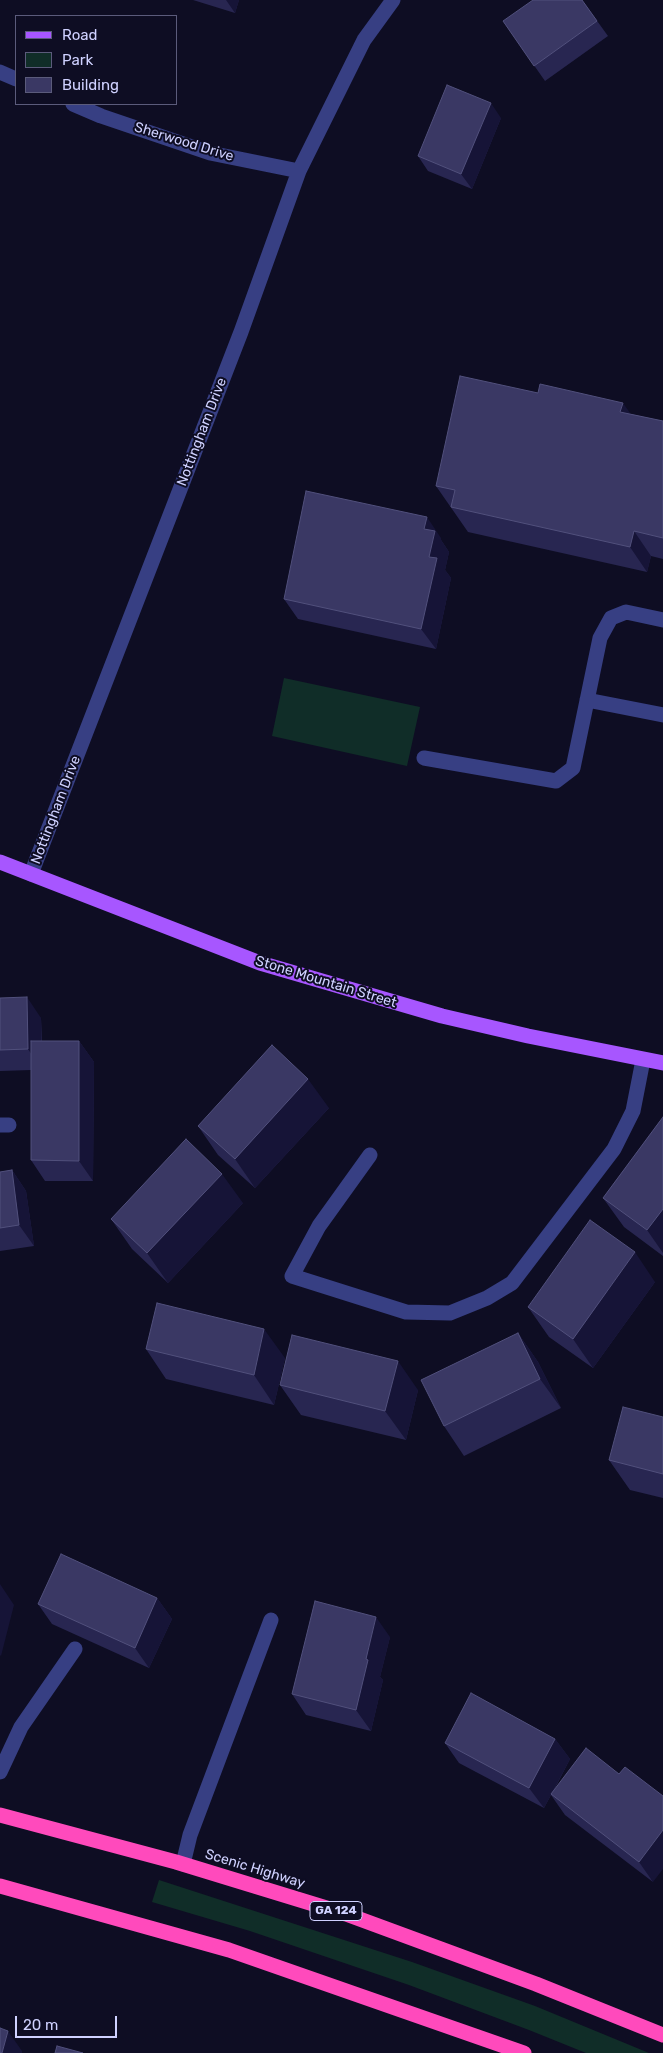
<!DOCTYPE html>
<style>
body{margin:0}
#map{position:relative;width:663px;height:2053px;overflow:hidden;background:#0e0d23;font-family:Rubik,sans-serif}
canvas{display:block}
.legend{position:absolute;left:15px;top:15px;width:162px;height:90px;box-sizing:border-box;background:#0e0d23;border:1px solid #5b5b7b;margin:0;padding:6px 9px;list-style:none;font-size:15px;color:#cfd1ff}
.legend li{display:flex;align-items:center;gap:10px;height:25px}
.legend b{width:25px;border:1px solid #5b5b7b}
.scale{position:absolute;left:15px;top:2016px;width:102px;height:22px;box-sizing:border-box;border:2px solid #cfd1ff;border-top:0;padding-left:6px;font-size:15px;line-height:18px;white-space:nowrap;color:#cfd1ff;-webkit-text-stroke:4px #0e0d23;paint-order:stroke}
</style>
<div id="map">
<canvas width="663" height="2053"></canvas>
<ul class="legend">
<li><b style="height:6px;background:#a756ff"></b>Road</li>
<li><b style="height:14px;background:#102d28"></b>Park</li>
<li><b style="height:14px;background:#3a3864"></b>Building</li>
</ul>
<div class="scale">20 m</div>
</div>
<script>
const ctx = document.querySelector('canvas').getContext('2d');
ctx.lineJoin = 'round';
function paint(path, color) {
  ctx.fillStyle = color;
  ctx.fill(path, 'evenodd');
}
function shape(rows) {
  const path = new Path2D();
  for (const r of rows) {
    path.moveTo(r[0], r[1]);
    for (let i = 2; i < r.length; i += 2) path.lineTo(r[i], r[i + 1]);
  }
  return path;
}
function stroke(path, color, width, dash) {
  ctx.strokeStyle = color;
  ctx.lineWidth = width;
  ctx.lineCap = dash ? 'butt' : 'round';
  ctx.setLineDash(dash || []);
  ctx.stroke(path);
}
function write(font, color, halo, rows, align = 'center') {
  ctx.font = font + ' Rubik,sans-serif';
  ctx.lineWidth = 4;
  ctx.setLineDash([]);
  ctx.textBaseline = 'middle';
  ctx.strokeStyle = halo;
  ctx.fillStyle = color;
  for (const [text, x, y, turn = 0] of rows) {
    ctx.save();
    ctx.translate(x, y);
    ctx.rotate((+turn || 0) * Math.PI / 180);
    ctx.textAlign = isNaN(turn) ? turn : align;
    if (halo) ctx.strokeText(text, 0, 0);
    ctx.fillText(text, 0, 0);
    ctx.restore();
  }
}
paint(shape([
 [284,678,420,707,407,766,272,736],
 [159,1880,412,1962,535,2006,649,2053,586,2053,529,2030,409,1985,250,1931,152,1902]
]), '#102d28');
stroke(shape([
 [0,72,16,79],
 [73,104,101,116,210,153,299,171],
 [587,700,663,715],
 [424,758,556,781,573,768,600,638,611,618,626,612,663,620],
 [31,874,241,332,299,171,364,40,393,0],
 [0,1125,9,1125],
 [370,1155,319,1226,292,1276,406,1312,450,1313,487,1298,512,1283,614,1149,633,1111,643,1060],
 [0,1772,21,1727,75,1649],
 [183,1864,190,1835,271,1620]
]), '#373f83', 15);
stroke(shape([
 [0,862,260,963,442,1016,528,1036,663,1063]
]), '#a756ff', 15);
stroke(shape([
 [0,1815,176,1862,346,1914,536,1984,663,2035],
 [0,1886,229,1950,524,2053]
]), '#ff4abc', 15);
paint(shape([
 [193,0,239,0,235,13],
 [582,0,608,36,545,81,503,21],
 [501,118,472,189,428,171,418,156],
 [631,414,663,421,663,559,651,556,647,572,468,532,436,486],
 [441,538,441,540,449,552,445,570,451,578,436,649,298,619,284,599],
 [0,998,41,1018,42,1041,79,1041,94,1062,93,1181,45,1181,31,1160,31,1070,0,1071],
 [329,1108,255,1188,218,1155,198,1126],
 [663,1117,663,1256,624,1227,603,1198],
 [12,1170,26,1191,34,1246,0,1251,0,1172],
 [243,1203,168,1283,132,1249,111,1219],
 [655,1282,593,1368,549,1337,528,1307],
 [518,1333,538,1362,561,1408,464,1456,444,1426],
 [146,1349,285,1358,274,1405,166,1379],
 [280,1385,418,1390,406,1440,301,1415],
 [663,1417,663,1498,630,1490,609,1460],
 [157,1598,172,1619,149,1668,52,1624,38,1604],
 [390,1637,380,1677,383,1680,371,1731,306,1715,292,1694],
 [555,1739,570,1759,553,1792,586,1748,653,1882,565,1815,551,1795,544,1808,459,1763,445,1743]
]), '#282651');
paint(shape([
 [226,0,239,0,235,13],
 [491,103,501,118,472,189,461,174],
 [623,403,640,427,620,412],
 [427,517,441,538,441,540,449,552,445,570,451,578,436,649,421,629,429,557,424,529],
 [634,531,651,556,647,572,630,547],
 [27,997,41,1018,42,1070,28,1049],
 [79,1041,94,1062,93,1181,79,1161],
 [308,1079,329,1108,255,1188,235,1159],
 [12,1170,26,1191,34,1246,19,1225],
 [222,1174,243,1203,168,1283,147,1253],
 [663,1209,663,1253,647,1230],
 [635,1252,655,1282,593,1368,573,1339],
 [264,1329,285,1358,274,1405,254,1375],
 [518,1333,538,1362,561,1408,540,1379],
 [398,1361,418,1390,406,1440,385,1411],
 [0,1584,14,1605,1,1656,0,1655],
 [157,1598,172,1619,149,1668,135,1648],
 [376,1617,390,1637,380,1677,383,1680,371,1731,356,1710,366,1659],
 [555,1739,570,1759,544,1808,529,1788],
 [663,1830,663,1869,653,1882,639,1862],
 [8,2031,22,2051,22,2053,2,2053]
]), '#161437');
const building = shape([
 [533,0,582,0,597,21,534,66,503,21,533,0],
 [447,85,491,103,461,174,418,156,447,85],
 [460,376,538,393,540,384,623,403,620,412,663,421,663,538,634,531,630,547,451,507,455,490,436,486,460,376],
 [306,491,427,517,424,529,435,531,429,557,437,558,421,629,284,599,306,491],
 [27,997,28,1049,0,1050,0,998,27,997],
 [31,1041,79,1041,79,1161,31,1160,31,1041],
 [272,1045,308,1079,235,1159,198,1126,272,1045],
 [663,1117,663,1209,647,1230,603,1198,663,1117],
 [186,1139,222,1174,147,1253,111,1219,186,1139],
 [12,1170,19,1225,0,1228,0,1172,12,1170],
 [590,1220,635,1252,573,1339,528,1307,590,1220],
 [157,1303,264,1329,254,1375,146,1349,157,1303],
 [518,1333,540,1379,444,1426,421,1380,518,1333],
 [292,1335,398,1361,385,1411,280,1385,292,1335],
 [623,1407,663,1417,663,1474,609,1460,623,1407],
 [61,1554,157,1598,135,1648,38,1604,61,1554],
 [315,1601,376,1617,366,1659,368,1660,356,1710,292,1694,315,1601],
 [471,1693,555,1739,529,1788,445,1743,471,1693],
 [586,1748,619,1774,625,1767,663,1796,663,1830,639,1862,551,1794,586,1748],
 [0,2028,8,2031,2,2053,0,2053,0,2028],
 [57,2046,83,2053,55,2053,57,2046]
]);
paint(building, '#3a3864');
stroke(building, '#51507c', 1);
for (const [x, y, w] of [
 [336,1911,52]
]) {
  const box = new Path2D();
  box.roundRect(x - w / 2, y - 9.5, w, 19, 4);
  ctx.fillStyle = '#0e0d23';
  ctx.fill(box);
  stroke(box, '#cfd1ff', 1);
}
write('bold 12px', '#cfd1ff', null, [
 ["GA 124",336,1911]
]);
write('14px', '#cfd1ff', '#0e0d23', [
 ["Sherwood Drive",184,142,17],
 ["Nottingham Drive",202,432,-69],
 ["Nottingham Drive",56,810,-69],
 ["Stone Mountain Street",326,982,17],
 ["Scenic Highway",255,1869,17]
]);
</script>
